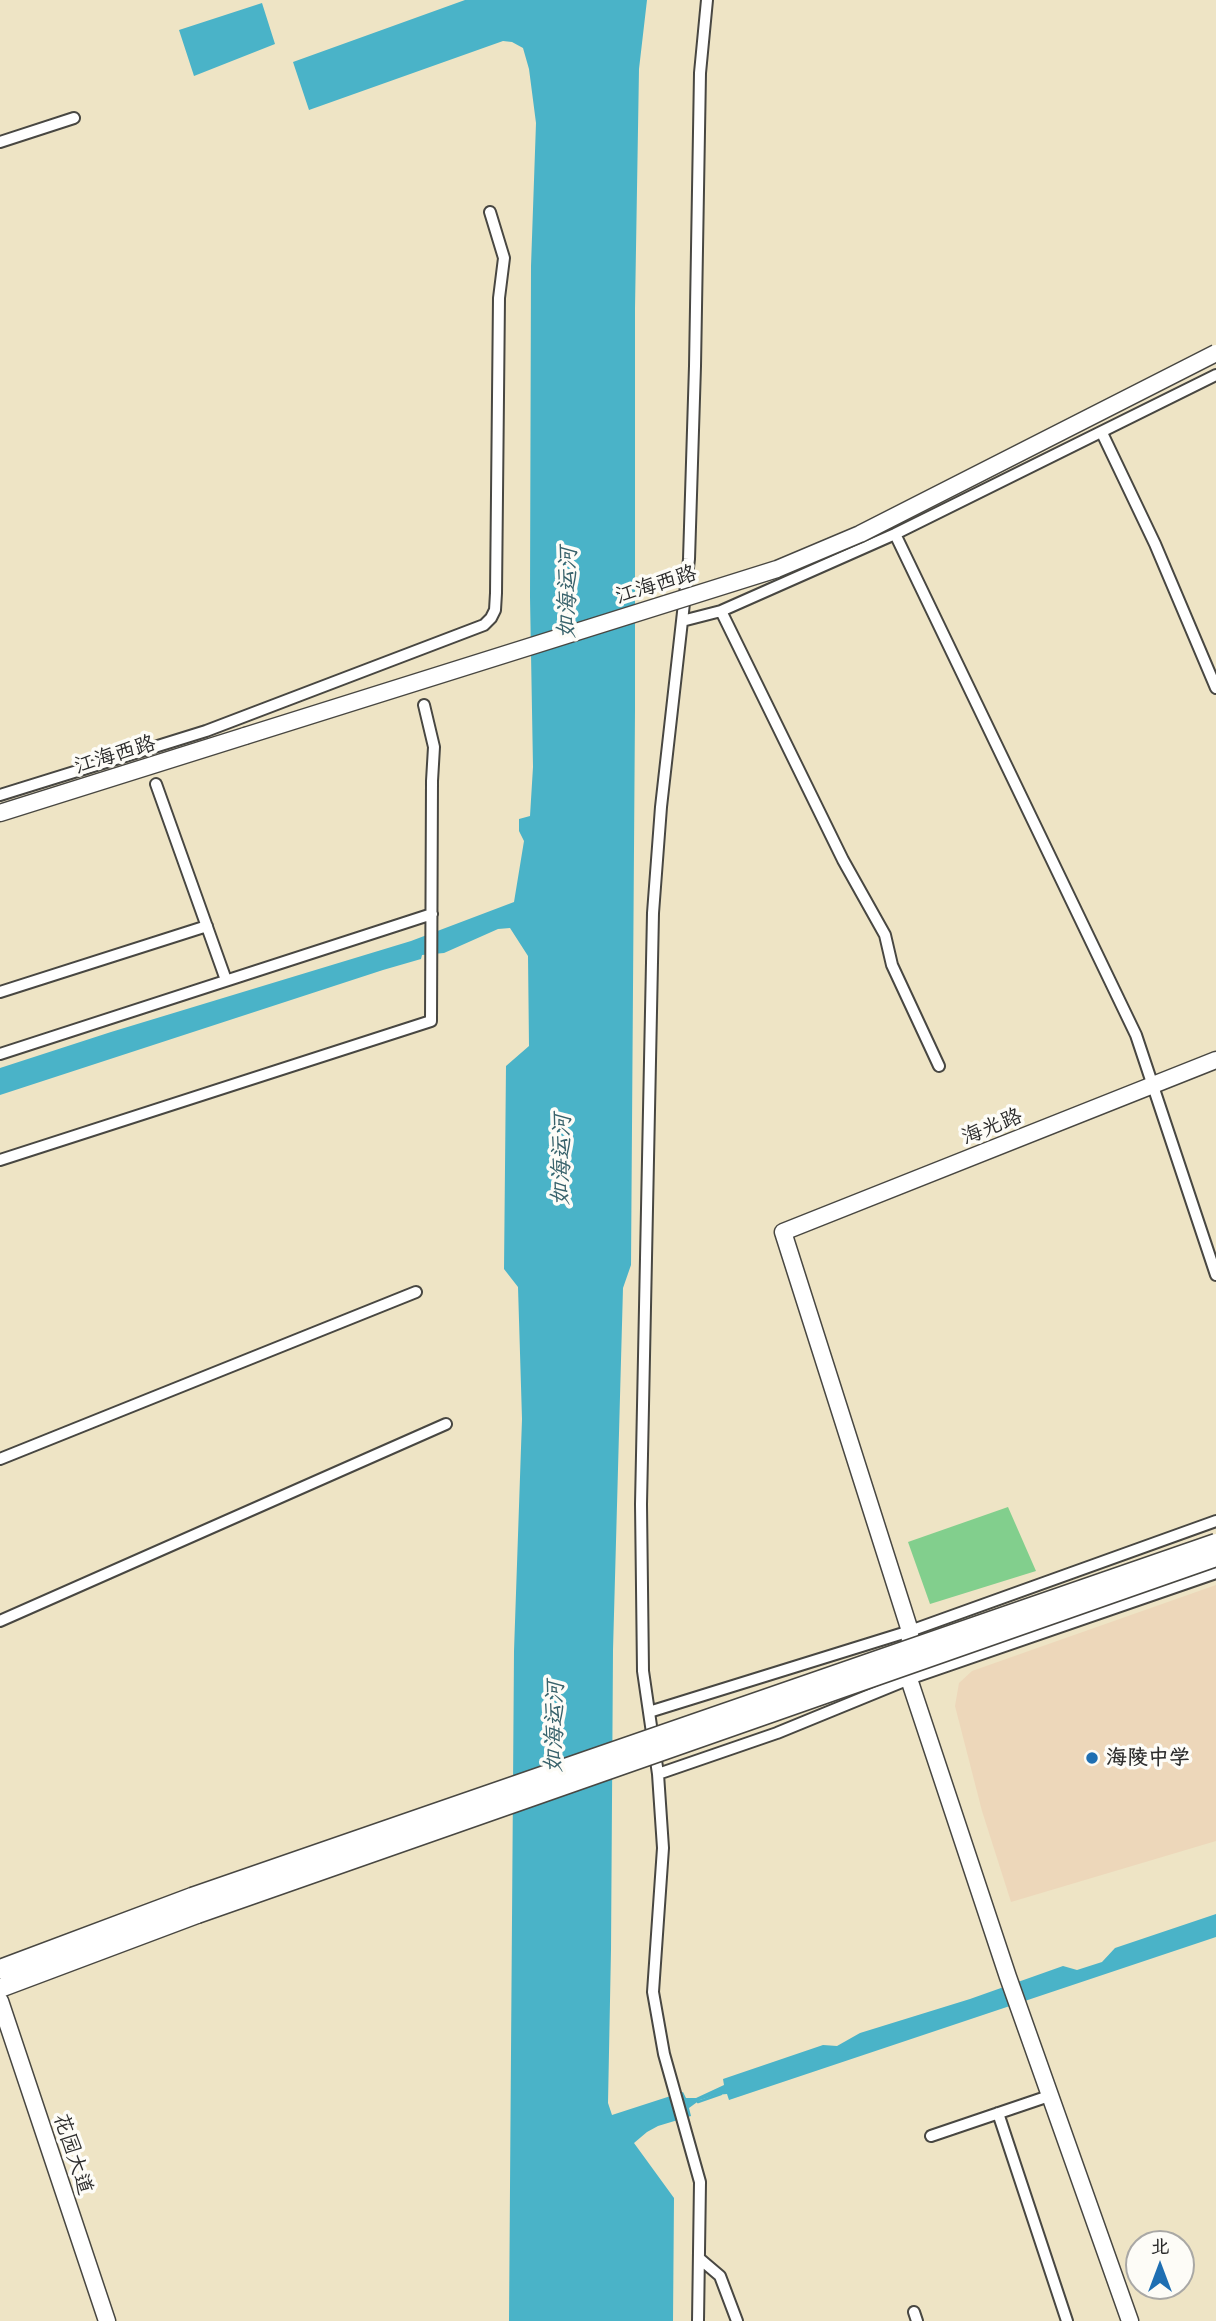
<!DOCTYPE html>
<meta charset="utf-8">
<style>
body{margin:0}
#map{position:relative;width:1216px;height:2321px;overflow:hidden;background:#eee4c5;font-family:Delius,"LXGW WenKai TC",sans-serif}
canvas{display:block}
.north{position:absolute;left:1125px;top:2230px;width:70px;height:70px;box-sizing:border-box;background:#fdfcf7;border:2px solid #a9a8a5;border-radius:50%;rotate:0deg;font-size:19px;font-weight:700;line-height:28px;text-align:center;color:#2b2b2b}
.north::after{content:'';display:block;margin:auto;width:24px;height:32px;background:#1f6fb2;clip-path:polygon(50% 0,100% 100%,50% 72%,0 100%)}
</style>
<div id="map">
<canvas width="1216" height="2321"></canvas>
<div class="north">北</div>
</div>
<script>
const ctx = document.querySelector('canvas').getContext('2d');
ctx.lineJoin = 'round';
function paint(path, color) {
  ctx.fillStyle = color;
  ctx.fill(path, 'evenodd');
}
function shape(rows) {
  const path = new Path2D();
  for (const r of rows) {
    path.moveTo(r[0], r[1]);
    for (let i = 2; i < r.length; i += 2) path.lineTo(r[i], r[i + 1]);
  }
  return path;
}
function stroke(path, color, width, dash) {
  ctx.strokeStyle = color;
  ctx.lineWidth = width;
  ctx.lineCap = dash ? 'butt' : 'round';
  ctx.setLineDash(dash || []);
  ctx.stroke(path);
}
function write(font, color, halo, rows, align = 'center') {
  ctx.font = font + ' Delius,"LXGW WenKai TC",sans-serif';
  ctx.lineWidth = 7;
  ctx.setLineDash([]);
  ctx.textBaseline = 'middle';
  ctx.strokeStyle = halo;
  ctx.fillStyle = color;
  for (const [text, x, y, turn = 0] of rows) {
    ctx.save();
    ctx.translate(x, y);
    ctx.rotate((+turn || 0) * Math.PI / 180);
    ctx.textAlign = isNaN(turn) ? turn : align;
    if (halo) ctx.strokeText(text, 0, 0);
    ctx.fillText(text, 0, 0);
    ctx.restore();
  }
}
paint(shape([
 [1216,1585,1216,1841,1011,1902,982,1811,955,1706,959,1683,972,1671]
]), '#edd7ba');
paint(shape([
 [1008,1507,1036,1571,930,1604,908,1542]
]), '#82cf8d');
paint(shape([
 [465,0,647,0,639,69,635,308,635,710,631,1265,623,1288,613,1650,611,1950,608,2103,612,2115,683,2092,686,2098,696,2098,724,2085,723,2079,823,2045,837,2046,860,2033,970,1999,1063,1966,1077,1970,1102,1962,1115,1948,1216,1914,1216,1937,729,2100,727,2094,716,2095,700,2100,689,2108,691,2116,658,2126,647,2132,634,2143,674,2198,673,2321,509,2321,514,1651,522,1419,518,1287,504,1269,506,1066,529,1046,528,956,510,928,498,929,444,953,422,955,421,959,383,970,0,1095,0,1068,111,1032,411,941,514,902,524,841,519,831,519,819,530,816,533,767,530,597,531,266,536,123,529,69,523,48,512,42,503,41,309,110,293,62],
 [262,3,275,44,194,76,179,30]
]), '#4ab3c8');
stroke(shape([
 [698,2102,721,2094]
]), '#4ab3c8', 2.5);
const street = shape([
 [0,142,74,118],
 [1102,433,1155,544,1216,688],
 [895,534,1136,1035,1216,1275],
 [721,611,843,860,885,935,892,965,939,1066],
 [682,621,721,611,895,534,1216,375],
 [156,784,226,980],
 [0,795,206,731,484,625,491,618,495,610,496,593,499,298,504,258,490,212],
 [0,992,207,926],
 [0,1054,432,914],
 [0,1160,431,1021,432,781,434,747,424,705],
 [0,1459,416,1292],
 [0,1621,446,1424],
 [649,1712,910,1631,1216,1521],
 [658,1774,777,1733,909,1679,1216,1573],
 [998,2113,1067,2321],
 [931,2136,1049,2096],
 [700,2259,720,2276,737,2321],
 [914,2312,917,2321],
 [698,2321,700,2182,664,2054,653,1992,663,1848,658,1774,643,1671,641,1504,653,913,661,807,689,559,695,366,700,73,707,0]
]);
const secondary = shape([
 [0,813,245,736],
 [0,2001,107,2321],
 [1130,2321,1008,1977,909,1679,910,1631,783,1232,1216,1060]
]);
const primary = shape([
 [0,1969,192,1897],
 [0,1988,197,1914]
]);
stroke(street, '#484742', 14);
stroke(secondary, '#484742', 19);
stroke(primary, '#484742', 21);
stroke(street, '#fff', 10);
stroke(secondary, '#fff', 16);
stroke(primary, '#fff', 18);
const secondaryBridge = shape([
 [245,736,777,569,860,534,1216,353]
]);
const primaryBridge = shape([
 [192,1897,1216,1543],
 [197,1914,1216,1557]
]);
stroke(secondaryBridge, '#484742', 19, []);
stroke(primaryBridge, '#484742', 21, []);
stroke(secondaryBridge, '#fff', 16);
stroke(primaryBridge, '#fff', 18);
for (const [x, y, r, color] of [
 [1092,1758,7,"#1f6fb2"]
]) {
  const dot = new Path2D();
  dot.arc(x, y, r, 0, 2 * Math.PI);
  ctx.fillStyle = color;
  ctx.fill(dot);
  stroke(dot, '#fdfcf7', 2.5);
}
write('21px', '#2b2b2b', '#fdfcf7', [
 ["江海西路",656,585,-17],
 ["江海西路",115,755,-17],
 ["海光路",992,1127,-22],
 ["花园大道",73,2154,72]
]);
write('bold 21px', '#2b2b2b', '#fdfcf7', [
 ["海陵中学",1106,1758]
], 'left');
write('italic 23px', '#37616a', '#fdfcf7', [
 ["如海运河",568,593,-89],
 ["如海运河",562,1160,-89],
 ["如海运河",555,1727,-89]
]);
</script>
